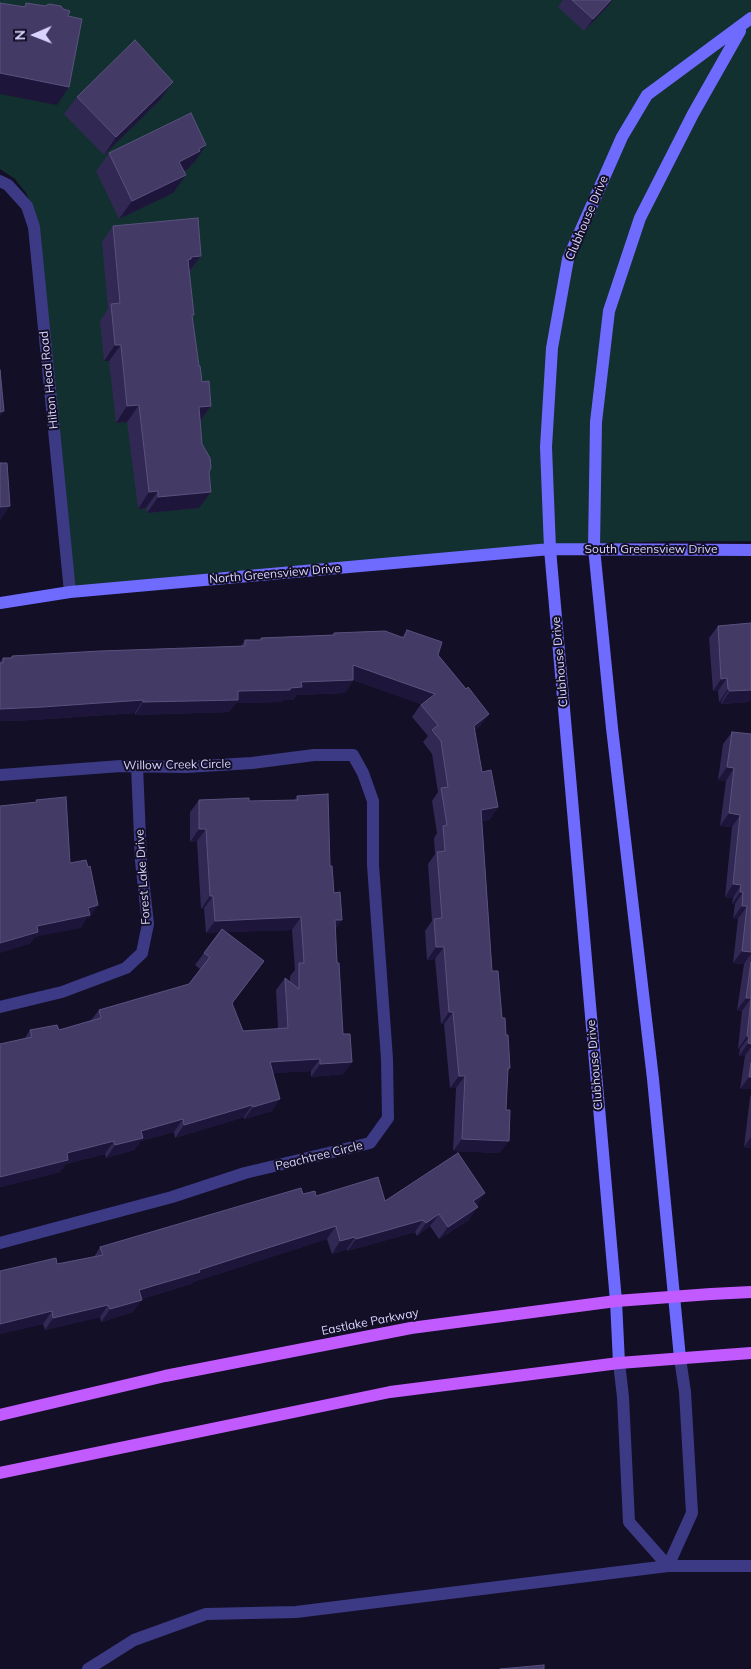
<!DOCTYPE html>
<style>
body{margin:0}
#map{position:relative;width:751px;height:1669px;overflow:hidden;background:#130f26;font-family:Mulish,sans-serif}
canvas{display:block}
.north{position:absolute;left:10px;top:10px;width:50px;height:50px;-webkit-text-stroke:4px #130f26;paint-order:stroke;rotate:269deg;font-size:14px;font-weight:700;line-height:20px;text-align:center;color:#d9d4ff}
.north::after{content:'';display:block;margin:auto;width:18px;height:22px;background:#d9d4ff;clip-path:polygon(50% 0,100% 100%,50% 72%,0 100%)}
</style>
<div id="map">
<canvas width="751" height="1669"></canvas>
<div class="north">N</div>
</div>
<script>
const ctx = document.querySelector('canvas').getContext('2d');
ctx.lineJoin = 'round';
function paint(path, color) {
  ctx.fillStyle = color;
  ctx.fill(path, 'evenodd');
}
function shape(rows) {
  const path = new Path2D();
  for (const r of rows) {
    path.moveTo(r[0], r[1]);
    for (let i = 2; i < r.length; i += 2) path.lineTo(r[i], r[i + 1]);
  }
  return path;
}
function stroke(path, color, width, dash) {
  ctx.strokeStyle = color;
  ctx.lineWidth = width;
  ctx.lineCap = dash ? 'butt' : 'round';
  ctx.setLineDash(dash || []);
  ctx.stroke(path);
}
function write(font, color, halo, rows, align = 'center') {
  ctx.font = font + ' Mulish,sans-serif';
  ctx.lineWidth = 4;
  ctx.setLineDash([]);
  ctx.textBaseline = 'middle';
  ctx.strokeStyle = halo;
  ctx.fillStyle = color;
  for (const [text, x, y, turn = 0] of rows) {
    ctx.save();
    ctx.translate(x, y);
    ctx.rotate((+turn || 0) * Math.PI / 180);
    ctx.textAlign = isNaN(turn) ? turn : align;
    if (halo) ctx.strokeText(text, 0, 0);
    ctx.fillText(text, 0, 0);
    ctx.restore();
  }
}
paint(shape([
 [0,0,751,0,751,541,671,541,587,544,70,596,35,212,26,193,15,179,0,169]
]), '#12302f');
stroke(shape([
 [619,1363,623,1397,629,1522,668,1566,692,1513,685,1392,680,1358],
 [88,1669,134,1640,206,1614,296,1612,668,1566,751,1566]
]), '#3d3a85', 12);
stroke(shape([
 [0,181,8,185,27,206,34,227,70,592],
 [0,775,121,766,186,767,252,763,314,755,353,755,363,773,373,801,373,865,387,1059,388,1118,370,1143,245,1173,172,1197,0,1243],
 [0,1007,62,992,126,968,142,953,148,924,141,861,137,766]
]), '#3d3a85', 12);
stroke(shape([
 [0,603,70,592,550,549,751,550],
 [680,1358,653,1079,612,728,594,548,596,422,609,311,640,218,693,114,740,31],
 [619,1363,616,1301,550,549,546,447,552,348,568,259,622,137,647,95,751,18]
]), '#6f6bff', 12);
stroke(shape([
 [0,1415,165,1376,411,1328,616,1301,711,1294,751,1292],
 [0,1473,390,1392,619,1363,751,1353]
]), '#c25bff', 12);
paint(shape([
 [563,0,612,0,609,5,584,31,558,7],
 [173,82,160,100,104,155,64,114,77,97],
 [109,153,194,163,192,164,188,169,184,171,173,193,119,219,96,171],
 [113,226,201,256,190,272,192,318,199,366,202,382,211,406,201,421,202,444,209,472,199,508,147,513,146,508,138,509,127,422,116,423,109,361,104,361,100,321,108,309,102,242],
 [751,623,751,699,749,702,721,704,721,702,719,702,718,691,713,691,709,638,718,626],
 [407,630,438,655,466,689,489,714,480,726,474,731,482,772,498,807,489,820,482,821,492,971,506,1035,510,1068,508,1071,500,1153,453,1151,456,1088,450,1088,444,1024,441,1024,435,959,427,960,425,931,432,921,428,864,435,854,434,838,437,833,432,801,438,792,432,754,423,742,428,736,412,717,421,704,353,680,345,693,297,695,293,700,283,700,282,702,236,703,229,712,135,715,135,713,33,720,0,721,0,662,3,658,11,658,12,656,241,646,245,640,260,640,261,638,333,635,334,633,402,637],
 [732,732,751,734,751,1089,740,1089,745,1056,739,1056,740,1049,738,1049,742,1011,737,1010,744,964,733,963,738,919,733,918,735,904,732,904,733,898,725,897,732,827,720,826,726,781,718,780,723,744],
 [297,796,330,866,343,1034,352,1062,343,1074,311,1077,311,1071,273,1073,272,1111,244,1119,244,1117,175,1138,174,1132,141,1141,134,1150,106,1158,105,1154,66,1164,60,1172,0,1187,0,1044,25,1038,30,1030,59,1030,91,1020,99,1010,189,984,200,969,195,965,219,932,206,933,204,908,201,909,197,841,190,842,190,812,199,800,249,801,295,800],
 [292,930,295,970,290,976,290,982,285,978,276,990,278,1029,243,1031,232,1004,264,961,226,932],
 [751,1095,751,1148,744,1147,750,1097],
 [303,1194,316,1196,385,1201,476,1206,469,1220,439,1239,430,1226,417,1236,415,1232,347,1251,347,1249,332,1254,327,1239,193,1282,191,1284,141,1299,133,1312,101,1322,100,1317,45,1330,43,1324,0,1334,0,1271,57,1264,94,1257,100,1247]
]), '#312854');
paint(shape([
 [611,0,612,0,609,5,584,31,593,19],
 [0,73,69,87,57,105,0,94],
 [173,82,160,100,104,155,116,137],
 [206,145,194,163,192,164,188,169,167,180,179,162,199,149],
 [186,175,173,193,119,219,132,201],
 [201,256,189,272,177,276,191,257],
 [115,345,121,345,109,361,104,361],
 [139,405,127,422,116,423,127,406],
 [211,406,199,423,199,407],
 [4,411,0,417,0,412],
 [158,491,146,508,138,509,149,492],
 [211,492,199,508,147,513,158,497],
 [10,506,0,521,0,507],
 [353,665,435,694,426,706,353,680,345,693,297,695,293,700,283,700,282,702,236,703,229,712,135,715,143,702,238,691,290,688,301,682],
 [727,678,718,691,713,691,721,679],
 [728,689,729,689,721,702,719,702],
 [751,690,751,699,749,702,721,704,730,691],
 [143,700,135,713,33,720,0,721,0,709],
 [489,714,480,726,465,738,474,726],
 [727,767,734,768,726,781,718,780],
 [498,807,489,820,473,822,481,810],
 [729,813,740,815,732,827,720,826],
 [199,829,206,829,197,841,190,842],
 [733,884,741,885,733,898,725,897],
 [740,892,743,892,735,904,732,904],
 [210,896,213,896,204,908,201,909],
 [98,905,90,918,87,918,81,928,35,937,30,944,0,953,0,943,37,926,88,908],
 [742,906,747,906,738,919,733,918],
 [301,917,292,930,206,933,215,921],
 [335,920,342,920,334,932],
 [436,947,444,947,435,959,427,960],
 [742,951,751,952,751,954,744,964,733,963],
 [264,961,255,974,223,1016,232,1003],
 [746,998,751,998,742,1011,737,1010],
 [449,1012,453,1012,444,1024,441,1024],
 [747,1036,749,1037,740,1049,738,1049],
 [748,1043,751,1044,751,1047,745,1056,739,1056],
 [320,1059,311,1071,261,1074,270,1062],
 [352,1062,343,1074,311,1077,320,1064],
 [459,1076,465,1076,456,1088,450,1088],
 [749,1077,751,1077,751,1089,740,1089],
 [280,1099,272,1111,244,1119,253,1107],
 [252,1105,244,1117,175,1138,184,1125],
 [183,1119,174,1132,141,1141,134,1150,106,1158,115,1145,141,1131],
 [751,1137,751,1148,744,1147],
 [462,1139,509,1141,500,1153,453,1151],
 [114,1141,105,1154,66,1164,60,1172,0,1187,0,1177,67,1153],
 [485,1193,477,1206,473,1201],
 [478,1207,469,1220,439,1239,448,1227],
 [439,1214,430,1226,417,1236,426,1223],
 [423,1220,415,1232,347,1251,356,1239],
 [336,1226,327,1239,193,1282,191,1284,130,1302,139,1290],
 [355,1237,347,1249,332,1254,340,1241],
 [142,1300,133,1312,101,1322,110,1309],
 [108,1305,100,1317,45,1330,53,1318],
 [52,1311,43,1324,0,1334,0,1324]
]), '#1d163a');
const building = shape([
 [572,0,611,0,593,19,572,0],
 [0,3,25,7,26,3,45,6,49,4,61,6,63,9,70,11,68,16,82,19,69,87,0,73,0,3],
 [135,40,173,82,116,137,77,97,135,40],
 [191,113,206,145,199,149,200,151,179,162,186,175,132,201,109,153,191,113],
 [198,218,201,256,191,257,191,259,188,260,194,315,192,315,199,366,200,366,202,382,209,381,211,406,199,407,202,444,210,458,211,468,209,472,211,492,158,497,158,491,149,492,139,405,127,406,121,345,115,345,111,304,120,303,113,226,198,218],
 [0,370,4,411,0,412,0,370],
 [0,463,7,463,10,506,0,507,0,463],
 [751,623,751,690,730,691,729,689,728,689,727,678,721,679,718,626,751,623],
 [407,630,442,642,438,655,466,689,468,687,489,714,474,726,482,772,491,770,498,807,481,810,492,971,498,971,502,1018,505,1018,506,1035,508,1035,510,1068,508,1068,506,1110,510,1110,509,1141,462,1139,465,1076,459,1076,453,1012,449,1012,444,947,436,947,434,919,442,918,437,852,445,851,443,826,447,825,441,788,448,787,441,741,432,730,438,725,421,705,435,694,353,665,353,680,301,682,302,687,290,688,290,690,238,691,238,700,143,702,143,700,42,707,0,709,0,663,3,663,3,658,12,658,12,656,100,651,245,646,245,640,261,640,261,638,334,635,334,633,385,631,404,638,407,630],
 [732,732,751,734,751,952,742,951,747,906,742,906,743,892,740,892,741,885,733,884,740,815,729,813,734,768,727,767,732,732],
 [328,794,330,866,332,866,334,893,340,892,342,920,335,920,337,963,339,963,343,1034,350,1034,352,1062,320,1064,320,1059,270,1062,280,1099,253,1107,252,1105,184,1125,183,1119,141,1131,143,1138,115,1145,114,1141,67,1153,68,1160,0,1177,0,1044,32,1037,30,1030,57,1025,59,1030,101,1018,99,1010,189,984,210,957,204,953,222,929,264,961,232,1003,243,1031,288,1028,285,978,299,989,299,963,304,963,301,917,215,921,213,896,210,896,206,829,199,829,199,800,249,798,249,801,298,800,297,796,328,794],
 [66,797,70,863,86,860,88,867,90,866,98,905,88,908,90,915,37,926,38,932,0,943,0,806,37,802,36,800,66,797],
 [751,962,751,998,746,998,751,962],
 [751,999,751,1044,748,1043,749,1037,747,1036,751,999],
 [751,1063,751,1077,749,1077,751,1063],
 [458,1153,485,1193,473,1201,478,1207,448,1227,439,1214,426,1223,423,1220,356,1239,355,1237,340,1241,336,1226,199,1270,200,1272,139,1290,142,1300,110,1309,108,1305,53,1318,52,1311,0,1324,0,1271,56,1258,57,1264,103,1255,100,1247,301,1188,303,1194,315,1191,316,1196,378,1177,385,1201,458,1153],
 [544,1665,544,1669,500,1669,544,1665]
]);
paint(building, '#433a66');
stroke(building, '#5a527e', 1);
write('12px', '#d9d4ff', '#130f26', [
 ["Clubhouse Drive",587,218,-67],
 ["Hilton Head Road",49,380,-96],
 ["South Greensview Drive",651,549],
 ["North Greensview Drive",275,574,-5],
 ["Clubhouse Drive",560,662,-95],
 ["Willow Creek Circle",177,765,-1],
 ["Forest Lake Drive",143,877,-94],
 ["Clubhouse Drive",595,1065,-95],
 ["Peachtree Circle",319,1156,-14],
 ["Eastlake Parkway",370,1322,-11]
]);
</script>
